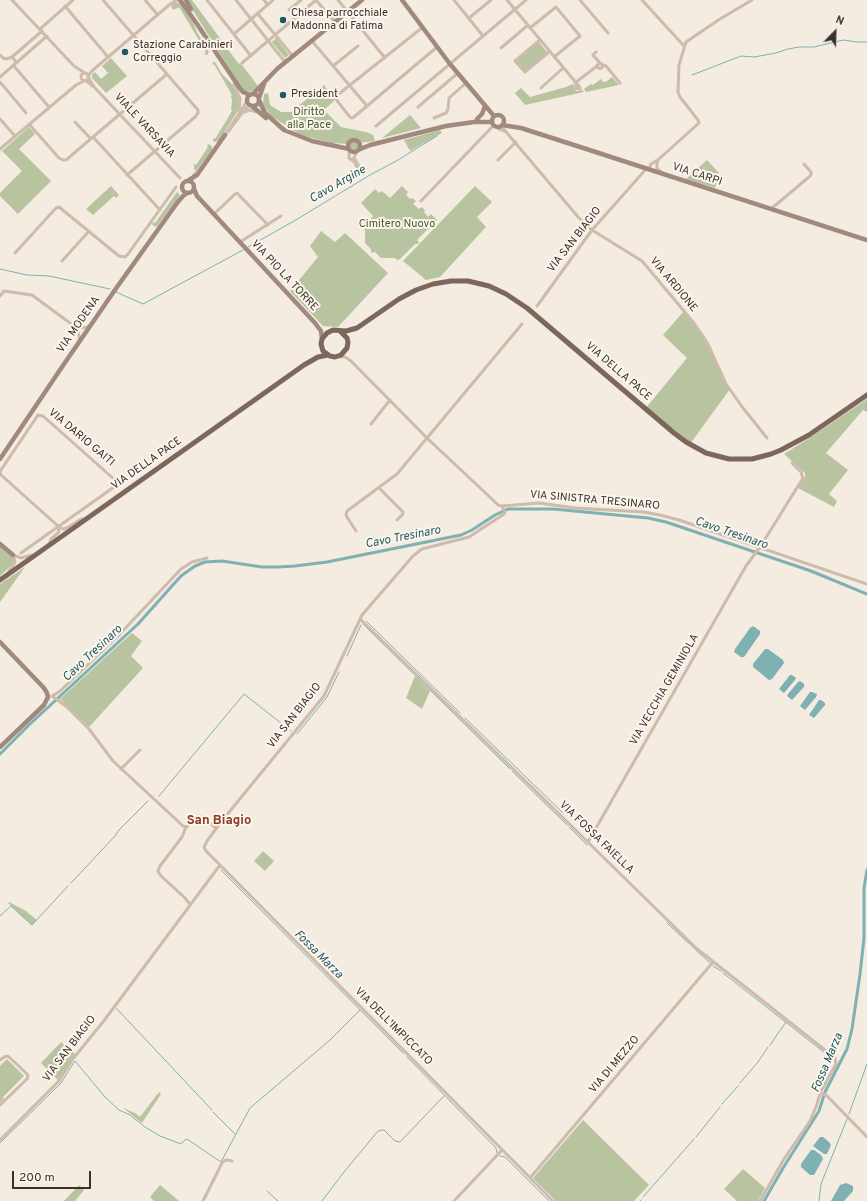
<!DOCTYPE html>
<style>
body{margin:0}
#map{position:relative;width:867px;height:1201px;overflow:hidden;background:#f4ebe1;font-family:Overpass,sans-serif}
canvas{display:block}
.north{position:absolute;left:815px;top:12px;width:40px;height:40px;-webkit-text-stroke:3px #fbf5ee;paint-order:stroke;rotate:23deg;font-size:11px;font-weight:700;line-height:16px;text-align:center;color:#3b302b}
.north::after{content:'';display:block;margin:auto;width:14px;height:18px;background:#3b302b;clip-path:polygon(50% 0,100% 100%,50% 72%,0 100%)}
.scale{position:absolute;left:12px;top:1171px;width:79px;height:18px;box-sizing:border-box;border:2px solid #3b302b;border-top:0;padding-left:5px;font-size:12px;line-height:14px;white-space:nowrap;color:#3b302b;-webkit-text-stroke:3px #fbf5ee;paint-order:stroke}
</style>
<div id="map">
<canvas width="867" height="1201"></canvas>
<div class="north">N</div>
<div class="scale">200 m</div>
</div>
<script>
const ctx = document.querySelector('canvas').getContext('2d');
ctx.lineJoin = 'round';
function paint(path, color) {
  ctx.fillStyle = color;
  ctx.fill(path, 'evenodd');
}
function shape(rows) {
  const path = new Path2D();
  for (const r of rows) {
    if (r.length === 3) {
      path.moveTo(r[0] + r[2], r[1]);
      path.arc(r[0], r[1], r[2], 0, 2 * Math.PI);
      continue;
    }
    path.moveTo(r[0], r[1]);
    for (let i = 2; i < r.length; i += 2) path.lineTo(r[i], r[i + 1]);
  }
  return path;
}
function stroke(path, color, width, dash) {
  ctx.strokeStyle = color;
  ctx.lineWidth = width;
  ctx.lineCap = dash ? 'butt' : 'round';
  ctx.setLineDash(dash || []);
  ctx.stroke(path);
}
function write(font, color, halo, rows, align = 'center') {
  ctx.font = font + ' Overpass,sans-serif';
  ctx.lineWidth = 4;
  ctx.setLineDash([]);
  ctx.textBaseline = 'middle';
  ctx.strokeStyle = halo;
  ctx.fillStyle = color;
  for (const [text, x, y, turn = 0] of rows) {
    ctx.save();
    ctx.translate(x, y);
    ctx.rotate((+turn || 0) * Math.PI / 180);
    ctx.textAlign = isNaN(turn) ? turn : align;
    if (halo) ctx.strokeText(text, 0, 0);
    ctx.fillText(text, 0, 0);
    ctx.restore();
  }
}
paint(shape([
 [188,0,192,0,238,63,242,65,258,86,255,91,245,92,242,89,192,9],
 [175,4,181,6,184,8,194,24,197,32,209,52,207,55,204,54,206,52,179,7,173,10,171,6],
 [276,38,289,55,285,58,272,42],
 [539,42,547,52,525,71,517,61],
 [111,58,127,76,106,93,92,78,92,75,95,72,101,79,108,73,102,66],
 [213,62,215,62,222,74,232,84,239,98,239,106,237,112,219,141,215,142,213,141,213,138,215,139,232,111,231,109,232,101,231,96,232,95,214,64,212,65],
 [612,77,619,85,586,92,584,89,591,84,593,85,601,79,603,82,606,82],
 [573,84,576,91,580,91,581,89,584,92,525,105,515,93,521,88,530,97,566,87],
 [324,85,335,100,324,110,341,127,366,132,373,135,375,141,358,143,358,148,353,151,350,148,349,144,331,143,301,135,271,116,266,109,263,103,264,94,268,93,270,105,281,112,291,112],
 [410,115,421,128,382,138],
 [29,127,35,134,19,149,51,181,18,214,0,196,0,193,22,171,2,151],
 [440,130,442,133,410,151,404,140],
 [208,144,212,146,212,150,193,176,192,175,196,170,194,169,194,164,196,165,208,147,207,146],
 [707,160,719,173,712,179,717,181,715,188,686,179],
 [111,186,119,195,116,198,114,196,93,215,86,209],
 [402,186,408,192,406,195,410,199,412,198,416,201,413,204,419,209,422,207,425,210,424,212,428,217,431,214,437,220,417,240,419,242,418,244,415,244,400,259,397,260,395,258,381,258,375,252,371,253,371,249,365,243,365,230,363,228,373,216,361,203,375,189,379,193,382,191,390,198],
 [475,186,492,202,477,217,486,227,440,277,426,280,403,261],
 [177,192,180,195,158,225,156,227,154,226,152,224,153,222,155,223],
 [321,231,335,242,345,233,388,273,338,327,323,326,290,291,318,257,310,246],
 [684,311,698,328,730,389,690,444,645,409,687,358,663,335],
 [867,399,867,412,863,410,826,453,848,470,829,494,837,501,834,507,798,488,805,477,805,473,784,454,808,439],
 [0,546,12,556,14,560,12,565,0,576],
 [25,567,0,602,0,584],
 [132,633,142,641,131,656,143,668,89,727,60,699],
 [415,676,430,691,422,709,406,698],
 [263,851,274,861,265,871,254,861],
 [9,902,26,911,37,920,33,924,31,924,8,903],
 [61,1042,75,1054,58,1080,41,1063],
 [7,1059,24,1076,3,1097,4,1098,0,1103,0,1066],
 [159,1092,161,1094,142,1123,123,1108,135,1113,140,1117],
 [583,1120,649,1185,634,1201,556,1201,533,1178],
 [743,1169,765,1188,758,1201,737,1201,724,1189],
 [79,1185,84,1190,75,1201,64,1201],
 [160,1185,173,1196,179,1201,154,1201,150,1197]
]), '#b8c4a0');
paint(shape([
 [753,626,760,631,760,634,744,657,741,657,734,652,735,649,750,628],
 [765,649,768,649,783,660,784,663,772,679,769,680,753,667,753,664],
 [790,675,792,675,796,678,795,680,784,693,779,689],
 [800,681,804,684,804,687,792,700,787,696,788,694,798,682],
 [810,692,812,692,817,694,816,697,805,710,800,706],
 [819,700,821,700,825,703,825,705,814,718,809,715],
 [820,1137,823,1137,829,1142,831,1145,827,1154,824,1154,813,1146],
 [811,1150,814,1150,821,1155,823,1159,814,1175,810,1175,801,1167,801,1164],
 [846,1183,853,1186,853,1191,844,1201,831,1201,840,1185]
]), '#7fb0b2');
stroke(shape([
 [692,75,741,56,754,57,776,53,788,49,799,47,814,47,843,40,857,42,867,42],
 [248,247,294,221,370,175,398,160,437,136],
 [0,269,27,275,49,276,110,289],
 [116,292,143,304,243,250],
 [366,621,460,713],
 [363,624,510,769],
 [347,656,361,625],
 [465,718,563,813],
 [297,734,327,697,339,672],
 [512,771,567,825],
 [159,796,244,694,291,731],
 [569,827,587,845],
 [221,870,403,1053],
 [71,883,115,836,119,830,148,801],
 [0,916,11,906,32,925,68,886],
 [667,923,710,963],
 [713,966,721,971],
 [723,973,834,1060],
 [116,1008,212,1110],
 [770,1045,786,1022],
 [407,1057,496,1148,497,1153],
 [839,1062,840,1063],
 [740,1083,758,1062,768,1047],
 [722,1104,738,1086],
 [213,1112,235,1134],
 [849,1114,867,1064],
 [696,1137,720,1107],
 [0,1143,61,1083,74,1062,75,1061,105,1097,119,1110,130,1115,145,1127,160,1136,181,1144,185,1140,187,1139,221,1162,250,1108,330,1040,360,1010],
 [500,1156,505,1157,549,1201],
 [267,1191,278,1201],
 [643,1197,694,1139],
 [322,1201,344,1172,378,1131,382,1130,384,1130,395,1141,400,1142,444,1096],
 [640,1201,641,1200],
 [819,1201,821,1184,847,1119]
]), '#7fb0b2', 1);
stroke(shape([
 [0,754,30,724,138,624,181,576,195,566,205,562,222,561,262,567,278,567,295,566,327,562,461,535,472,530,495,515,508,509,553,509,648,518,666,522,811,571,867,594],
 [764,1201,783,1168,819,1111,825,1092,847,1049,852,1029,860,974,864,938,864,888,867,870]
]), '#7fb0b2', 3);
stroke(shape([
 [12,0,74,66,85,73],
 [103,0,198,110,198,113,195,117,127,175],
 [145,0,157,14],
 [207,0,251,56],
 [236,0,285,62],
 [264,0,268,5],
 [316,0,335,22],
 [338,0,385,58],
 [454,0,483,36],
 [507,0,578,85,580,88,579,89,576,88,576,84],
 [580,0,608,33],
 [642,0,684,46],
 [171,4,178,4,183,6],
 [65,6,108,57],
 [289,10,301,0],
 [258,14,291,54],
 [469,18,491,0],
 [423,27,335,97,338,102,350,117,352,118,354,117,437,47],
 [530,28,556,7,580,36,554,57],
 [40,29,73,0],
 [234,34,273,0],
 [540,40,515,61,525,72,550,51],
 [312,41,367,106],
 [501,48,528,25],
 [596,52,593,55,601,64],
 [0,55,3,58,6,59,12,57],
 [16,62,12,57,42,31],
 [242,63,316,0],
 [600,66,2.5],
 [13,65,49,107],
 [603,65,606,66,620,83],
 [333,66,358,46],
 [85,77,4],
 [88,76,93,70,169,5,177,0],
 [0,77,47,36],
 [88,77,94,87],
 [85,80,94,87,180,178],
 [0,82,26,113],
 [575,83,597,66],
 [234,84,240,98,239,111],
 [541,88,563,68],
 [418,107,458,73],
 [244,112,250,110,257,112],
 [434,118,446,113,448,109,449,98,466,83],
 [0,119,15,136],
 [75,122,91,139],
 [29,124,59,158,63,160,66,160,167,74],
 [376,126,526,0],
 [501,126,579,218,592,230,642,261,694,323,708,344,726,384,743,408,767,438],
 [498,127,499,129,505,131],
 [228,132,245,109,250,105],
 [225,135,247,101],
 [93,137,160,210],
 [0,149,76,85,84,81],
 [349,149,349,158,352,160,354,158,357,151],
 [352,160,355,163,360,173,362,173,363,171,361,169,354,158],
 [498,160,516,142],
 [658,160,657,163,657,168,662,173],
 [649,169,651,164,659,159,699,123,698,120,680,97,678,92,679,65,686,42,720,19,752,0],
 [421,201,494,125],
 [772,208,809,177,811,175,811,172,804,164],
 [214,214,235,194,237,193,268,225],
 [240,242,281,216],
 [15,253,56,208,59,207,119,256,125,257,128,254,176,187],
 [62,261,89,231],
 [0,296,4,291,32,295,74,326,78,332,80,340],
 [537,306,592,230,647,168],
 [522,324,427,438,494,501,498,505,502,506,505,512,504,514,469,537,422,549,413,556,362,615,324,696,221,822,207,841,204,847,206,851,220,865,553,1201],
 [74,326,80,328,89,327],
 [340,357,345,357,351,361,427,438,397,474,347,511,346,515,347,517,356,531],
 [371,424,390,400],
 [379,488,403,512,403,514,397,520],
 [502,506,539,503,575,508,644,512,660,515,679,520,867,584],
 [49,544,51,539,58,533,59,531,58,526,63,529,67,528,81,519,85,519],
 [21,553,114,487,116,484,115,480,43,416,38,415,1,470,0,474,58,526],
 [9,571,13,566,15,562,13,555,21,558,32,555],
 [360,619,696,948,835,1058,836,1064,821,1091,816,1107,810,1121,784,1159,760,1201],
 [52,696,67,707,89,729,113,761,183,826,187,827,199,816,203,818,216,828],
 [52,696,59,692,117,637,181,569,192,562,207,558],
 [121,769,140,750],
 [186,827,182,837,160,866,158,871,161,876,184,897,190,904],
 [588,842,746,566,762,544,803,478,801,472,792,463],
 [0,1060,4,1057,8,1056,27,1074,28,1076,27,1079,0,1105],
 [821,1093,826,1095,830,1099,867,1137],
 [0,1140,59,1081,72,1060,103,1022,220,865],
 [530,1178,713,962],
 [203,1201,222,1163,224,1161,227,1160,232,1161],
 [454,1201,502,1150]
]), '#cdbbac', 3);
stroke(shape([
 [180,0,197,24,239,87,243,92,250,95],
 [186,0,191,9],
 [402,0,450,64,494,116],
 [253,100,6],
 [253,94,277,69,362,0],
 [259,98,264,84],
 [259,100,265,113,284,130,312,141,349,149],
 [252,106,266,118],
 [498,121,6],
 [477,119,482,114,485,106],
 [502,125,521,128,574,145,867,240],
 [354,146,6],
 [358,150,370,145,446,126,474,122,492,122],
 [189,180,197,175,225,135],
 [188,187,6],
 [194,189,197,196,315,323,321,331,322,339],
 [0,459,64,364,117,287,177,203,183,196,187,193],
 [0,544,13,555],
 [0,642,44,688,47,693,48,697,44,705,0,747]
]), '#a18a7d', 4.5);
stroke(shape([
 [340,331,347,338,348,342,347,348,341,355,335,357,330,356,323,351,321,344,322,339,327,333,333,330,346,331,357,328,399,299,416,290,433,284,451,281,468,281,489,286,506,294,527,308,674,433,686,442,706,453,729,459,752,459,771,454,781,450,809,435,867,395],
 [0,580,304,365,318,357,328,355]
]), '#7d675c', 5);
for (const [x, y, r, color] of [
 [283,20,4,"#1f5a5e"],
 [125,52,4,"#1f5a5e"],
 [283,95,4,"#1f5a5e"]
]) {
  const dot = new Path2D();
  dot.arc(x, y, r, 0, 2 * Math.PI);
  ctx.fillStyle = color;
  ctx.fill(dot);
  stroke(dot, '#fbf5ee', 1.5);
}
write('11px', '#3b302b', '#fbf5ee', [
 ["Chiesa parrocchiale",291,14],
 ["Madonna di Fatima",291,27],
 ["Stazione Carabinieri",133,46],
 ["Correggio",133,59],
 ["President",291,95]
], 'left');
write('11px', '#4a5a2e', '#fbf5ee', [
 ["Diritto",309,113],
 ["alla Pace",309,126],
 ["Cimitero Nuovo",397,225]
]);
write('11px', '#3b302b', '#fbf5ee', [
 ["VIALE VARSAVIA",144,126,47],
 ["VIA CARPI",697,175,18],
 ["VIA SAN BIAGIO",575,240,-52],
 ["VIA PIO LA TORRE",284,276,47],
 ["VIA ARDIONE",673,285,50],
 ["VIA MODENA",79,325,-55],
 ["VIA DELLA PACE",618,372,41],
 ["VIA DARIO GAITI",81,438,40],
 ["VIA DELLA PACE",147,464,-35],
 ["VIA SINISTRA TRESINARO",595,501,5],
 ["VIA VECCHIA GEMINIOLA",665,690,-60],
 ["VIA SAN BIAGIO",295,716,-52],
 ["VIA FOSSA FAIELLA",596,838,44],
 ["VIA DELL'IMPICCATO",393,1027,45],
 ["VIA SAN BIAGIO",70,1049,-53],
 ["VIA DI MEZZO",615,1065,-50]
]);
write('italic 12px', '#1f5a5e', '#fbf5ee', [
 ["Cavo Argine",338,185,-30],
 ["Cavo Tresinaro",731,534,19],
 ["Cavo Tresinaro",403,538,-11],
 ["Cavo Tresinaro",93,654,-43],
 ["Fossa Marza",318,955,45],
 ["Fossa Marza",828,1063,-67]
]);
write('bold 13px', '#8c3b22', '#fbf5ee', [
 ["San Biagio",219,821]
]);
</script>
